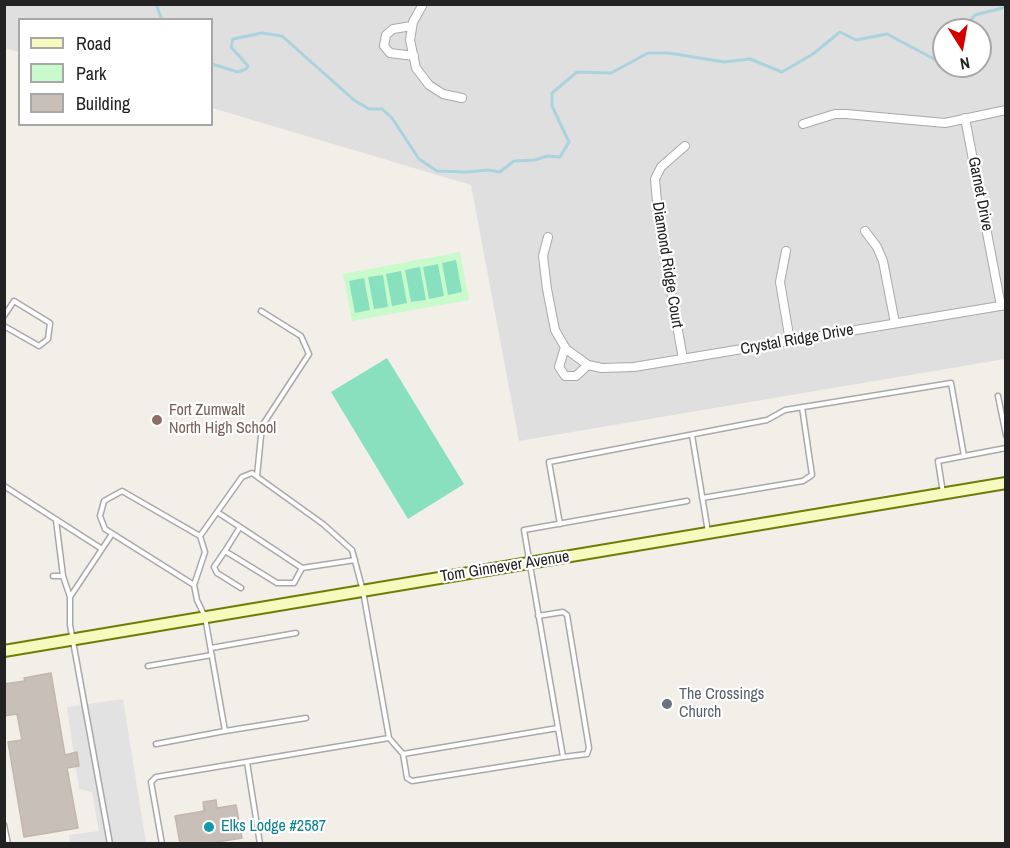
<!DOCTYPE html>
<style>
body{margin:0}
#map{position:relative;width:1010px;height:848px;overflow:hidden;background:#f2efe9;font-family:"Archivo Narrow",sans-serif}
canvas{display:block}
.frame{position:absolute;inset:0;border:6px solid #222;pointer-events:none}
.legend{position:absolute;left:18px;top:18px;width:195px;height:108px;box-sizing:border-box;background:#fff;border:2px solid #a7a7a7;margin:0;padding:8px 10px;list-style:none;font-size:18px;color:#222}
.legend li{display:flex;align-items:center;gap:12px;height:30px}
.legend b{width:30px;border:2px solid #a7a7a7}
.north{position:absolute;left:932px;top:18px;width:60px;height:60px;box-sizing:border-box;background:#fff;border:2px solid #a7a7a7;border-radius:50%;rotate:169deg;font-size:16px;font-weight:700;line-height:24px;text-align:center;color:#222}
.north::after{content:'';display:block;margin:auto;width:21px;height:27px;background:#d40000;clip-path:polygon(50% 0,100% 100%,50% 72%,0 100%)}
</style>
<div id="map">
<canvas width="1010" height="848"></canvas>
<div class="frame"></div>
<ul class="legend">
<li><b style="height:8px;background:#f7fabf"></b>Road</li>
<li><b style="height:16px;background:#c8facc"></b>Park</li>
<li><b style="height:16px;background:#c7bfb8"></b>Building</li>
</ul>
<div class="north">N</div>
</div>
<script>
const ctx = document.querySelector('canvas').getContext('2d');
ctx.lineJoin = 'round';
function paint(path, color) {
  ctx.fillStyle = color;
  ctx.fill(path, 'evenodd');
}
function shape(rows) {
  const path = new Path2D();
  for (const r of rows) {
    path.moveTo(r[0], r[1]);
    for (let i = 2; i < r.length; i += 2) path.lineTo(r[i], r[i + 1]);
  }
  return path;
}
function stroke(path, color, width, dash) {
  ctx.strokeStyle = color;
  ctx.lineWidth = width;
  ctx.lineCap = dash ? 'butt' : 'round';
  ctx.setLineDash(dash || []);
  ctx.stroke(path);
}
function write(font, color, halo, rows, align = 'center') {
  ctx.font = font + ' "Archivo Narrow",sans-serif';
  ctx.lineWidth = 4.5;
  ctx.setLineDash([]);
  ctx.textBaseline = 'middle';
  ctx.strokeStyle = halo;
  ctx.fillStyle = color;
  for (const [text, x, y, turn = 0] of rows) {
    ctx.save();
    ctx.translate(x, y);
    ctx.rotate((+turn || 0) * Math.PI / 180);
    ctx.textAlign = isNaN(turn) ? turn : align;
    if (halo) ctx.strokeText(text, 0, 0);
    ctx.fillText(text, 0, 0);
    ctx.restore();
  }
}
paint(shape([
 [4,5,1002,5,1006,25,1005,359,519,441,471,185,212,108,212,20,20,20,19,52,5,48],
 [944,30,980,30,980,66,944,66]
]), '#e0dfdf');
paint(shape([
 [460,252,469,300,352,321,343,274]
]), '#c8facc');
paint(shape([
 [456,260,462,292,448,295,442,263],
 [438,264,444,296,429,299,423,267],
 [420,267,426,300,411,302,405,270],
 [401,271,407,303,392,306,386,274],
 [383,275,388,307,374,309,368,277],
 [364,278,370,310,355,313,349,281],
 [387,358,464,484,408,519,331,392]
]), '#88e0be');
paint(shape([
 [123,699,146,843,70,843,69,835,99,831,92,792,79,789,67,707]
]), '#e2e2e2');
stroke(shape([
 [156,4,162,20],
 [963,30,975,15,1006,7],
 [212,64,238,72,246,69,248,66,231,47,233,39,262,33,282,36,354,100,369,109,382,109,392,118,419,159,437,171,466,172,488,170,500,172,514,161,535,160,547,156,560,157,569,142,552,106,552,93,577,72,611,73,648,53,669,53,724,62,750,59,782,72,813,54,840,32,856,40,887,34,934,59,944,52]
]), '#aad3df', 3);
const building = shape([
 [51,673,65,755,77,752,79,766,67,768,78,828,24,837,8,742,22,740,17,714,4,716,4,684,25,681,24,678,51,673],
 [216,800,217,808,236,805,242,838,211,843,180,843,175,816,204,811,203,802,216,800]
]);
paint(building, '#c7bfb8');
stroke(building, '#c4b6ab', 1.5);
const lane = shape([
 [4,316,14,301,50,323,48,339,39,346,4,326],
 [998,396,1006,435],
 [692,435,708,532],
 [257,476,262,426,309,354,301,336,261,311],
 [4,486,102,549],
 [943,493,938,461,1006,448],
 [702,498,803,481,812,475,802,407],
 [217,512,240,527,225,551],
 [56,520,63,576,70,597,112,534],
 [560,524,549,462,767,420,785,410,951,383,964,456],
 [240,527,302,568],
 [200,536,242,477,252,473,323,524,352,550,363,591,389,738],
 [53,576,63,576],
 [194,585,105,529,100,516,104,501,122,491,200,536,205,552,194,585,197,600,205,617,225,731,306,718],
 [241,588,217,573,214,567,225,551,277,583,294,583,302,568,355,560],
 [70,597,70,625,110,844],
 [538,616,563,612,567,615,589,748,587,754,563,757],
 [211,648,296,633],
 [148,666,212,655],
 [156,744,225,731],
 [403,754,558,728],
 [247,762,260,844],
 [4,825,8,844],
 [162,844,151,782,156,777,389,738,403,754,407,778,412,781,563,757,524,530,687,501]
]);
const street = shape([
 [423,4,413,22,410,40,416,68,429,85,443,94,462,98],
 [412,26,393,29,386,35,384,46,390,53,414,56],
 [965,118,1001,306],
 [803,124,835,114,846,114,945,123,1006,110],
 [865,231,877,247,883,261,895,323],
 [548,237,543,256,547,289,555,330,566,349,588,365,602,368,634,367,1006,305],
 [786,251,780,282,790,341],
 [565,347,559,367,565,376,576,376,588,365],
 [683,359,659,224,655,179,661,167,685,146]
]);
const secondary = shape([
 [4,651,1006,483]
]);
stroke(lane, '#a9a9a9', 7);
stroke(street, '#a9a9a9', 10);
stroke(secondary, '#707d05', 14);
stroke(lane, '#fff', 4);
stroke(street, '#fff', 8);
stroke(secondary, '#f7fabf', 10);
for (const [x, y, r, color] of [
 [157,420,6,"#8d6e63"],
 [667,704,6,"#6b7280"],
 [209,827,6,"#0f9aa8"]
]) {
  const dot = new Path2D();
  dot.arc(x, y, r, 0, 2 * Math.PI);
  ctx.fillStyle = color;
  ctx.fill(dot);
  stroke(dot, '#fff', 2);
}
write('16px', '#222', '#fff', [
 ["Garnet Drive",980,194,79],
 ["Diamond Ridge Court",667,265,81],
 ["Crystal Ridge Drive",797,340,-10],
 ["Tom Ginnever Avenue",505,567,-9]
]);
write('16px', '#785e54', '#fff', [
 ["Fort Zumwalt",169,411],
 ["North High School",169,429]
], 'left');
write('16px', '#5b616d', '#fff', [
 ["The Crossings",679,695],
 ["Church",679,713]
], 'left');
write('16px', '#0d838f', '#fff', [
 ["Elks Lodge #2587",221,827]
], 'left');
</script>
